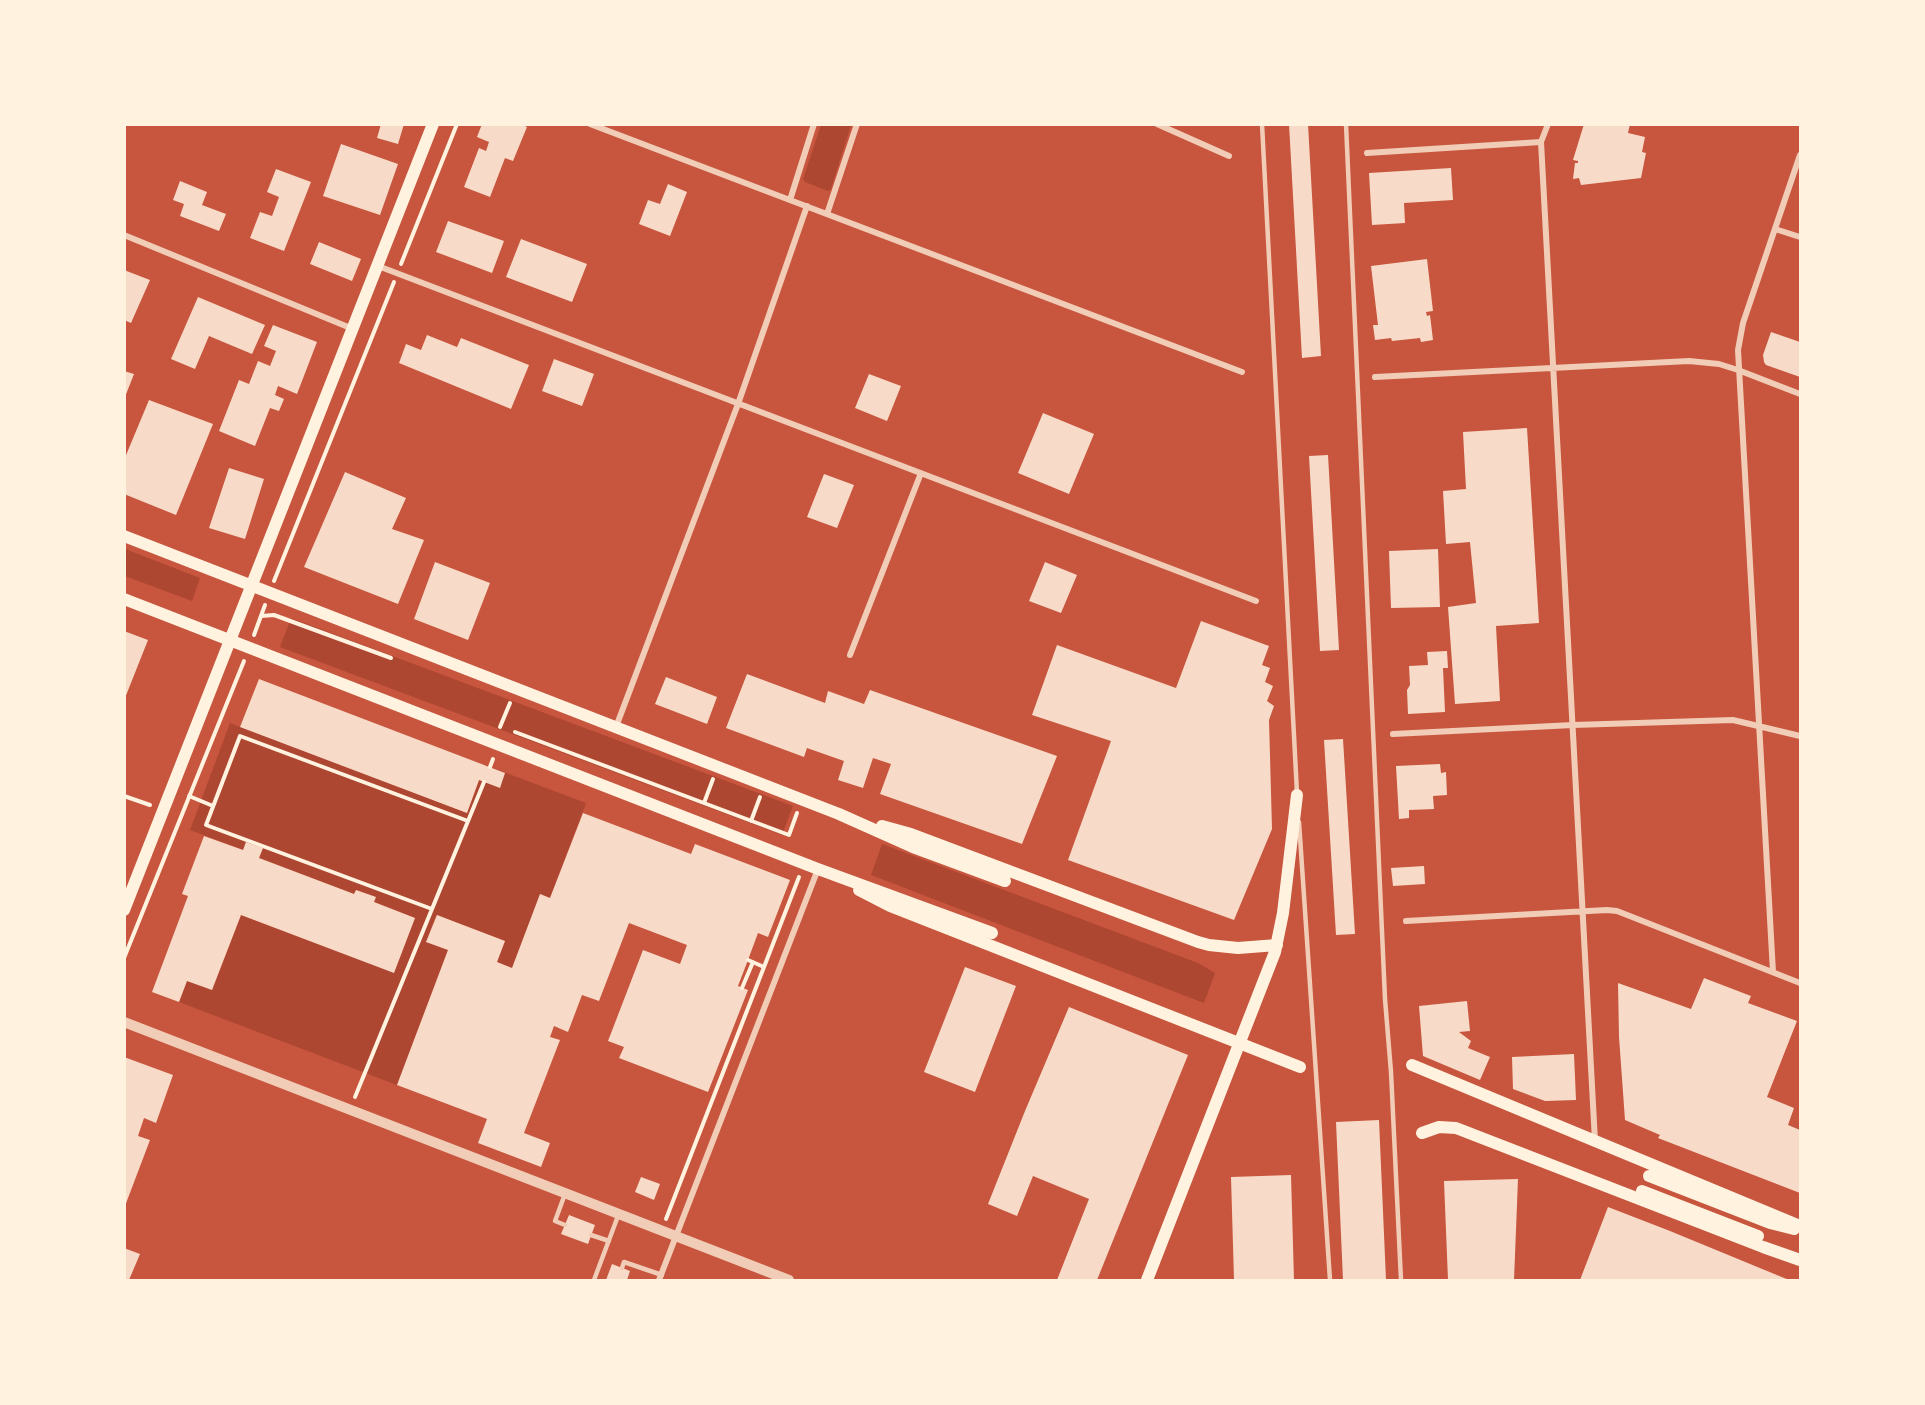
<!DOCTYPE html>
<style>
body{margin:0}
#map{position:relative;width:1925px;height:1405px;overflow:hidden;background:#c8553d;font-family:Lato,sans-serif}
canvas{display:block}
.frame{position:absolute;inset:0;border:126px solid #fff3e0;pointer-events:none}
</style>
<div id="map">
<canvas width="1925" height="1405"></canvas>
<div class="frame"></div>
</div>
<script>
const ctx = document.querySelector('canvas').getContext('2d');
ctx.lineJoin = 'round';
function paint(path, color) {
  ctx.fillStyle = color;
  ctx.fill(path, 'evenodd');
}
function shape(rows) {
  const path = new Path2D();
  for (const r of rows) {
    path.moveTo(r[0], r[1]);
    for (let i = 2; i < r.length; i += 2) path.lineTo(r[i], r[i + 1]);
  }
  return path;
}
function stroke(path, color, width, dash) {
  ctx.strokeStyle = color;
  ctx.lineWidth = width;
  ctx.lineCap = dash ? 'butt' : 'round';
  ctx.setLineDash(dash || []);
  ctx.stroke(path);
}
paint(shape([
 [821,125,851,125,831,189,828,191,805,182,803,179],
 [125,549,200,578,192,601,125,576],
 [291,618,793,806,782,835,280,647],
 [230,723,467,813,485,765,586,803,550,898,541,894,512,968,497,962,505,941,436,915,426,942,448,950,397,1085,179,1002,187,981,212,990,241,915,394,972,415,918,374,902,375,897,357,890,354,894,259,858,263,848,246,842,243,850,190,830],
 [882,844,1198,963,1215,973,1204,1003,871,875]
]), '#ae4732');
paint(shape([
 [381,124,404,124,398,144,377,138],
 [482,124,521,124,527,127,513,161,505,158,490,197,464,187,479,148,486,151,489,142,477,137],
 [1289,124,1308,124,1321,356,1302,358],
 [1584,124,1630,124,1628,133,1645,137,1642,152,1646,153,1641,178,1581,185,1579,178,1573,179,1575,163,1578,163,1578,161,1573,160],
 [341,144,398,164,380,215,323,196],
 [1451,168,1453,200,1404,203,1405,223,1372,225,1369,173],
 [276,169,311,182,284,251,250,238,260,212,272,216,279,197,267,192],
 [180,181,207,192,202,205,226,214,219,231,180,216,184,204,173,200],
 [668,184,687,192,670,236,639,224,648,200,660,204],
 [448,221,504,241,492,273,436,252],
 [521,239,587,264,572,302,506,277],
 [319,242,361,259,352,281,310,264],
 [1427,259,1433,311,1426,312,1427,316,1430,315,1433,340,1421,342,1420,338,1392,341,1391,338,1375,340,1373,325,1378,325,1371,266],
 [124,270,150,280,131,323,124,320],
 [198,297,265,325,252,354,209,336,195,369,171,359],
 [273,325,317,342,297,394,278,386,275,395,284,399,279,411,270,408,255,446,219,431,239,380,249,384,258,361,270,366,276,351,264,346],
 [1771,332,1800,342,1800,377,1766,365,1764,362,1763,355],
 [427,335,457,347,461,338,529,365,511,409,399,363,406,344,421,350],
 [554,359,594,374,582,406,542,391],
 [124,371,134,374,125,397,124,397],
 [869,374,901,386,887,421,855,408],
 [149,400,213,424,176,515,124,494,124,460],
 [1043,413,1094,434,1069,494,1018,473],
 [1527,428,1539,623,1496,626,1500,701,1455,704,1448,607,1476,603,1470,542,1446,544,1443,491,1466,489,1463,432],
 [1328,455,1339,650,1320,651,1309,456],
 [229,468,264,479,245,539,209,528],
 [345,472,406,498,392,529,424,540,398,604,304,567],
 [824,474,854,485,837,528,807,517],
 [1438,549,1440,607,1391,608,1389,551],
 [435,562,490,583,468,640,414,619],
 [1045,562,1077,575,1061,613,1029,601],
 [1201,621,1269,646,1262,665,1270,668,1265,682,1273,686,1267,701,1274,706,1269,720,1272,829,1234,920,1068,860,1111,741,1032,715,1057,645,1176,688],
 [124,631,148,640,125,698,124,698],
 [1447,651,1448,668,1443,668,1445,712,1408,714,1407,690,1410,685,1409,666,1428,665,1427,652],
 [747,674,825,703,828,691,864,704,870,690,1057,756,1022,844,880,794,891,764,873,758,863,788,838,780,844,761,807,748,804,757,726,728],
 [666,677,717,697,707,724,655,704],
 [259,679,505,773,500,788,479,780,467,813,240,727],
 [1343,739,1355,934,1336,935,1324,740],
 [1440,764,1441,773,1446,772,1447,795,1433,796,1434,809,1409,810,1409,818,1399,819,1396,766],
 [583,813,691,854,695,844,790,880,768,937,758,933,748,960,738,986,748,990,708,1092,619,1058,624,1047,608,1041,643,950,680,964,687,945,629,923,599,1001,582,995,568,1032,554,1026,550,1037,560,1040,524,1133,550,1143,541,1167,478,1143,487,1119,397,1085,448,950,426,942,437,915,505,941,497,962,512,968,540,894,550,898],
 [204,836,243,850,246,842,263,848,259,858,354,894,356,890,376,897,374,902,415,918,394,973,241,915,212,990,187,981,179,1002,152,992,188,896,182,894],
 [1424,866,1425,884,1393,886,1391,868],
 [965,967,1016,986,975,1092,924,1072],
 [1704,978,1751,996,1748,1003,1797,1021,1767,1097,1794,1108,1788,1125,1800,1130,1800,1193,1658,1138,1660,1135,1625,1120,1619,1037,1618,983,1691,1009],
 [1467,1001,1470,1031,1459,1032,1471,1041,1468,1048,1490,1057,1480,1080,1423,1056,1419,1006],
 [1069,1007,1188,1055,1097,1280,1057,1280,1089,1199,1033,1176,1017,1216,988,1204,1025,1111],
 [1574,1054,1576,1100,1545,1101,1513,1089,1512,1057],
 [124,1057,173,1075,156,1123,144,1118,138,1136,150,1140,125,1206],
 [1379,1120,1386,1280,1343,1280,1336,1122],
 [1291,1175,1294,1280,1234,1280,1231,1177],
 [641,1177,660,1184,654,1200,635,1192],
 [1518,1179,1514,1280,1448,1280,1444,1181],
 [1608,1207,1670,1231,1789,1280,1580,1280],
 [569,1215,595,1225,588,1244,561,1234],
 [124,1248,140,1254,129,1280,124,1280],
 [612,1264,630,1271,627,1280,606,1280]
]), '#f7dbc8');
stroke(shape([
 [401,264,457,124],
 [274,581,394,282],
 [261,616,274,615,391,658],
 [254,635,265,605],
 [500,727,510,703],
 [515,732,789,835,797,813],
 [490,767,493,759],
 [124,796,150,805],
 [189,796,213,806],
 [704,803,713,779],
 [751,821,760,797],
 [432,909,206,825,240,736,468,821],
 [124,958,244,661],
 [748,960,764,967],
 [742,988,753,962],
 [355,1097,484,782],
 [666,1219,799,877]
]), '#fff3e0', 4);
stroke(shape([
 [1262,124,1297,793],
 [1346,124,1385,999,1391,1072,1401,1280],
 [1299,822,1330,1280],
 [565,1225,555,1221,565,1194],
 [591,1235,609,1241],
 [622,1268,624,1262,662,1275],
 [594,1280,618,1216]
]), '#f1ccb7', 4.5);
stroke(shape([
 [590,124,1242,372],
 [1157,124,1229,156],
 [1548,124,1541,142,1595,1141],
 [1367,153,1541,142],
 [790,200,814,124],
 [827,214,857,124],
 [1775,229,1800,237],
 [124,235,353,329],
 [378,266,1256,601],
 [1375,377,1689,361,1719,364,1738,370,1800,394],
 [850,655,921,473],
 [616,727,738,404,807,206],
 [1393,734,1573,725,1733,720,1800,736],
 [1406,921,1607,910,1617,911,1800,983],
 [1773,972,1738,350,1743,323,1800,155],
 [659,1280,818,869]
]), '#f1ccb7', 6);
stroke(shape([
 [124,1022,789,1280]
]), '#f1ccb7', 10);
stroke(shape([
 [124,536,839,814,913,847,1005,881],
 [124,599,818,869,992,933],
 [882,826,911,834,1198,942,1209,945,1238,948,1277,945],
 [859,890,890,906,1300,1067],
 [124,910,433,124],
 [1412,1065,1800,1226],
 [1422,1133,1439,1127,1456,1128,1763,1247,1800,1260],
 [1649,1176,1770,1223,1794,1229],
 [1642,1191,1758,1236],
 [1147,1280,1275,952,1283,913,1297,795]
]), '#fff3e0', 12);
</script>
